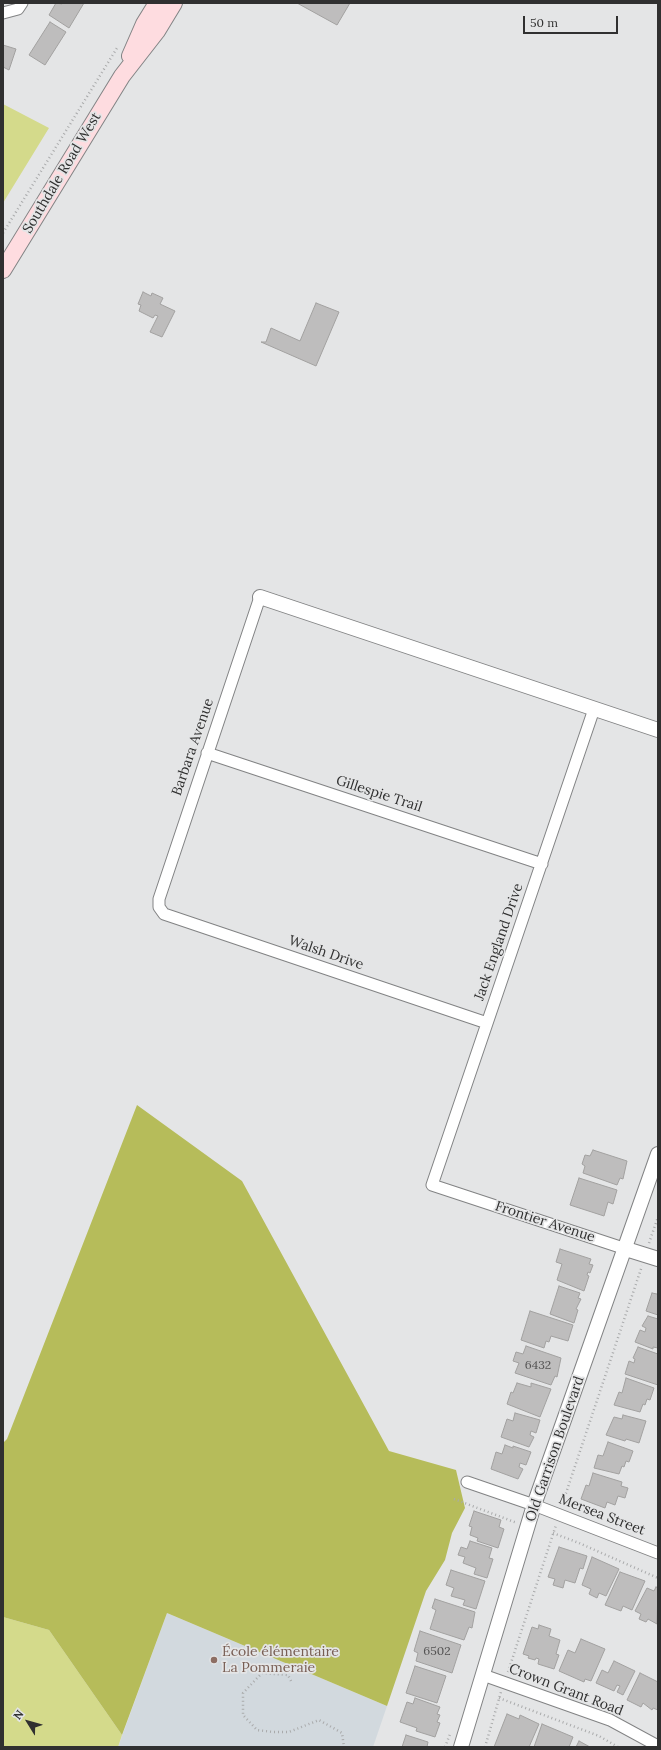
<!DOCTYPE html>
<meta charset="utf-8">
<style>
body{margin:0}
#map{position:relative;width:661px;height:1750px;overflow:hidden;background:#e4e5e6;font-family:Lora,serif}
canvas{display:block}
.frame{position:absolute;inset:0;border:4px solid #303030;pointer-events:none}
.north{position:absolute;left:8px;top:1702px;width:40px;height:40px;-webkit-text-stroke:3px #e4e5e6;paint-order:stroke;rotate:307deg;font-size:11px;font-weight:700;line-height:16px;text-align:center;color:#303030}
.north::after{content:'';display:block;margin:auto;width:14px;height:18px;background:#303030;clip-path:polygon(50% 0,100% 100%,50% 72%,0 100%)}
.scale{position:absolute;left:523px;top:16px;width:95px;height:18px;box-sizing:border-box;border:2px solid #303030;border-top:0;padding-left:5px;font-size:12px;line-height:14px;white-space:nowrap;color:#303030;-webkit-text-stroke:3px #e4e5e6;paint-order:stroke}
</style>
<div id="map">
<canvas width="661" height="1750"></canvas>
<div class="frame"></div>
<div class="north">N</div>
<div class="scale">50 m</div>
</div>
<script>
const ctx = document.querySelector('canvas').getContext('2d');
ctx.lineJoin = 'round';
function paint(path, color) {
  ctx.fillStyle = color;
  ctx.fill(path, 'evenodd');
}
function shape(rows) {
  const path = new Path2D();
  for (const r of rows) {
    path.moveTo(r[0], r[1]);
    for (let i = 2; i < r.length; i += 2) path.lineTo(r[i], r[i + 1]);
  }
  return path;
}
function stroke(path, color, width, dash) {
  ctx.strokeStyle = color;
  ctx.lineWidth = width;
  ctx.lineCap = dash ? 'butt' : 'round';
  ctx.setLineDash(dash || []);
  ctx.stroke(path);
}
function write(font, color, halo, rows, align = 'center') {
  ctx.font = font + ' Lora,serif';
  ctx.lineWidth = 3.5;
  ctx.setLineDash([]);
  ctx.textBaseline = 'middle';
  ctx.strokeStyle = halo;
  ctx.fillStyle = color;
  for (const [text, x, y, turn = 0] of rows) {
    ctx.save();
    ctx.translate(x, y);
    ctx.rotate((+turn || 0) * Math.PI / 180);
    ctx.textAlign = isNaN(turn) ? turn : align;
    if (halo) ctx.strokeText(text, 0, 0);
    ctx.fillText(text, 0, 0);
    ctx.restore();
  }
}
paint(shape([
 [167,1613,387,1706,373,1747,118,1747]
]), '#d2d9de');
paint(shape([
 [3,104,49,128,3,203],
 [3,1617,49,1630,122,1735,118,1747,3,1747]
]), '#d4da8b');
paint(shape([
 [137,1105,242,1181,389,1451,456,1470,465,1508,452,1533,445,1560,426,1591,387,1706,167,1613,122,1735,49,1630,3,1617,3,1443,7,1439]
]), '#b6bc5a');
const building = shape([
 [56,3,62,4,63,3,84,3,69,28,49,15,56,3],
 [297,3,350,3,337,25,297,3],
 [50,22,66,32,45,65,29,55,50,22],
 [3,45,16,49,9,70,3,67,3,45],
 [143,292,151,296,152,293,163,298,160,304,175,311,162,337,150,332,158,316,155,315,153,318,139,311,141,305,138,304,143,292],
 [316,303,339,312,316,366,261,342,266,342,271,328,300,341,316,303],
 [593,1150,627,1161,623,1179,620,1178,617,1185,583,1173,585,1166,582,1164,585,1155,590,1156,593,1150],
 [579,1178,617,1190,613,1204,608,1202,604,1216,570,1205,579,1178],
 [560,1249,591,1259,589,1264,593,1265,590,1273,588,1272,587,1275,589,1276,584,1291,557,1280,562,1264,556,1262,560,1249],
 [559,1286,580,1293,578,1298,581,1299,576,1309,578,1310,574,1323,550,1314,559,1286],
 [652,1293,657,1294,658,1293,658,1315,646,1311,652,1293],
 [530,1311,573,1325,568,1341,551,1336,549,1342,546,1341,544,1348,521,1340,530,1311],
 [648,1316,658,1319,658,1348,653,1347,653,1349,635,1342,640,1330,645,1332,646,1328,642,1326,648,1316],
 [526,1346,561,1358,557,1377,555,1376,551,1385,515,1373,519,1363,513,1361,516,1352,523,1354,526,1346],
 [638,1347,658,1354,658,1385,625,1374,629,1361,634,1363,635,1359,633,1358,638,1347],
 [626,1378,654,1388,650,1400,647,1399,645,1405,643,1404,640,1412,614,1405,619,1392,622,1393,626,1378],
 [517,1383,531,1387,531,1383,551,1389,540,1417,507,1404,511,1392,513,1393,517,1383],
 [515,1413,540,1420,536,1433,531,1431,530,1435,534,1437,529,1447,501,1437,507,1419,513,1421,515,1413],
 [623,1415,646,1421,639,1443,626,1439,625,1441,606,1435,614,1417,622,1419,623,1415],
 [608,1442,633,1451,629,1462,626,1461,624,1467,622,1466,619,1474,594,1468,598,1455,603,1456,608,1442],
 [505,1445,513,1448,513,1446,531,1452,526,1465,520,1463,519,1467,523,1469,518,1479,491,1469,496,1452,502,1454,505,1445],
 [593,1473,622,1482,621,1486,628,1488,625,1498,618,1496,615,1505,607,1502,605,1508,581,1499,586,1485,589,1486,593,1473],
 [474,1511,501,1520,499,1527,504,1529,498,1548,477,1541,478,1538,470,1535,472,1527,469,1526,474,1511],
 [470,1541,492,1548,489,1558,493,1559,487,1578,474,1574,476,1568,463,1563,465,1557,458,1555,461,1547,467,1549,470,1541],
 [559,1547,587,1556,583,1569,580,1568,575,1583,565,1580,563,1588,553,1585,555,1579,548,1577,559,1547],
 [592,1557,619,1569,606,1596,599,1593,597,1598,589,1594,591,1589,582,1585,592,1557],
 [451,1570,485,1581,476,1609,463,1605,465,1600,451,1596,454,1588,446,1585,451,1570],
 [620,1572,645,1581,632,1610,623,1606,621,1611,605,1605,620,1572],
 [656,1587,658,1588,657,1624,648,1619,646,1622,639,1619,641,1614,635,1611,647,1588,654,1591,656,1587],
 [435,1599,475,1612,472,1628,469,1627,464,1640,430,1629,436,1610,432,1608,435,1599],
 [539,1625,551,1629,549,1636,560,1640,556,1654,559,1655,554,1669,538,1664,539,1659,536,1658,535,1660,528,1658,529,1656,523,1654,532,1627,538,1629,539,1625],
 [420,1631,461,1645,452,1673,416,1661,418,1653,414,1651,420,1631],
 [581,1639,605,1649,591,1681,585,1679,584,1682,559,1671,568,1650,575,1653,581,1639],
 [614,1661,635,1671,623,1695,617,1692,620,1686,617,1685,614,1691,596,1683,602,1670,608,1673,614,1661],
 [415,1666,446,1676,437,1703,406,1693,415,1666],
 [640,1673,658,1682,658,1710,653,1708,652,1710,643,1703,641,1707,627,1700,640,1673],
 [415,1698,440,1707,437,1714,440,1715,437,1722,440,1723,435,1737,416,1731,417,1728,400,1722,407,1702,413,1704,415,1698],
 [507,1714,519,1719,520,1715,539,1724,529,1747,494,1747,507,1714],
 [542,1724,573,1737,569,1747,534,1747,542,1724],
 [406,1735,428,1742,427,1747,402,1747,406,1735],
 [579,1741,590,1747,576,1747,579,1741]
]);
paint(building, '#bebdbd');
stroke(building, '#a2a1a0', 1);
const minor = shape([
 [3,13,18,9,22,3],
 [260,597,159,899,159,907,164,914,173,917,487,1023],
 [594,709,432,1185,626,1249],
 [207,753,542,864],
 [467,1482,534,1505,658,1553],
 [483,1675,610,1720,658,1746]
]);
const tertiary = shape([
 [260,597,658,730],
 [626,1249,658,1259],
 [461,1747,534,1505,658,1154]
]);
const secondary = shape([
 [130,56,144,24,157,3],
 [3,270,122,76,157,31,174,3]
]);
stroke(minor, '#828384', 13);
stroke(tertiary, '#828384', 16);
stroke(secondary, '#828384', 18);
stroke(shape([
 [3,233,117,48],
 [649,1243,658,1217],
 [454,1499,517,1523],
 [562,1505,642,1266],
 [553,1533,579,1543,658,1578],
 [508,1672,556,1525],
 [291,1681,288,1675,262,1673,243,1693,243,1715,257,1730,273,1732,289,1732,319,1720,342,1733,344,1747],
 [499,1698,599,1736,618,1747],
 [445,1747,450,1734],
 [485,1747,501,1692]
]), '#a9aaab', 2.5, [1, 3]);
stroke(minor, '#fff', 11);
stroke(tertiary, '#fff', 14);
stroke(secondary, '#fedce0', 16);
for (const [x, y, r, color] of [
 [214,1660,4,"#8d6e63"]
]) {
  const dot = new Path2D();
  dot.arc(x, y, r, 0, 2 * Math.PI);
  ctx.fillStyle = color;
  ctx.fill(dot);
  stroke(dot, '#e4e5e6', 1.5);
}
write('12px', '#545353', null, [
 ["6432",538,1366],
 ["6502",437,1652]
]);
write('14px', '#303030', '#e4e5e6', [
 ["Southdale Road West",62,173,-59],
 ["Barbara Avenue",193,747,-71],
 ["Gillespie Trail",379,794,18],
 ["Jack England Drive",499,942,-71],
 ["Walsh Drive",326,953,19],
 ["Frontier Avenue",545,1222,18],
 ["Old Garrison Boulevard",555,1449,-71],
 ["Mersea Street",602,1515,21],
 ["Crown Grant Road",566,1690,21]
]);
write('14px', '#785e54', '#e4e5e6', [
 ["École élémentaire",222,1652],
 ["La Pommeraie",222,1668]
], 'left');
</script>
